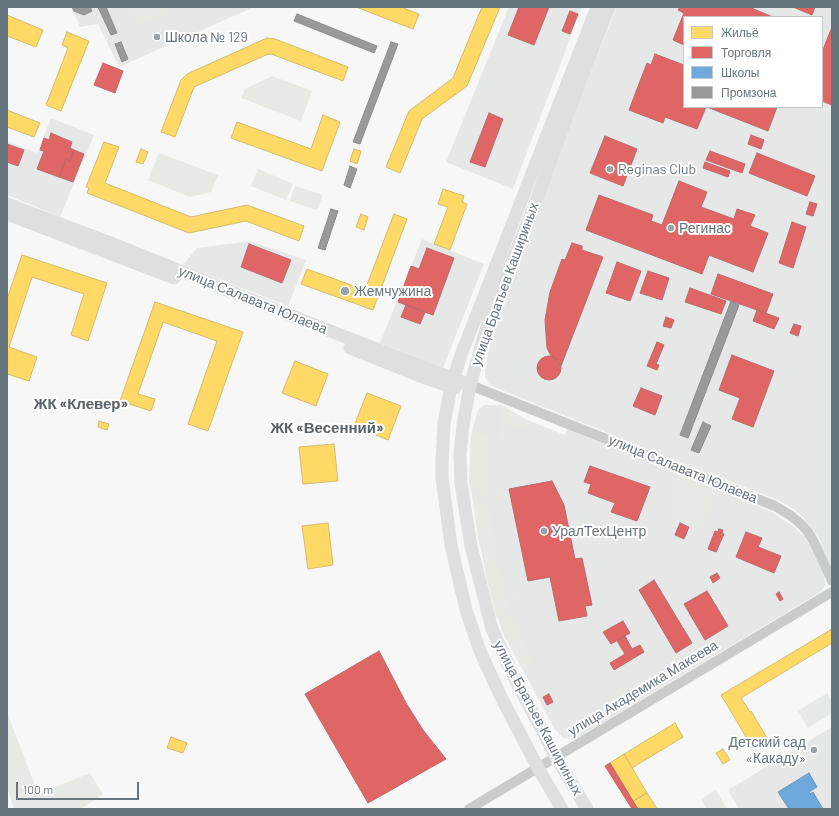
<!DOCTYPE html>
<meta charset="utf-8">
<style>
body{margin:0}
#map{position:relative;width:839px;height:816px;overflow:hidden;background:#f7f7f7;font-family:Barlow,sans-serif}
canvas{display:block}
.frame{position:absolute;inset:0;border:8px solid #66747e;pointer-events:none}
.legend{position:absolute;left:683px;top:16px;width:140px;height:92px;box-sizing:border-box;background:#fff;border:1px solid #c2c7cb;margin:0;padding:5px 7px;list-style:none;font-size:12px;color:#66747e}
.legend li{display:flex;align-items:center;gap:8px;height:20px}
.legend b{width:20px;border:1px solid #c2c7cb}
.scale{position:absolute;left:16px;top:782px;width:123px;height:18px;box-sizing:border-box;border:2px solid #66747e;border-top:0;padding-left:5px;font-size:12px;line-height:14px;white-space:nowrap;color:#66747e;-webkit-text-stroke:3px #fff;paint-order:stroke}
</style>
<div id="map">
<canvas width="839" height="816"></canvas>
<div class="frame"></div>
<ul class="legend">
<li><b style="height:11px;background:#ffd966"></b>Жильё</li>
<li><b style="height:11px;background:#e06666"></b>Торговля</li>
<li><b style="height:11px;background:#6fa8dc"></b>Школы</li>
<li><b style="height:11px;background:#999"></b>Промзона</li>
</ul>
<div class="scale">100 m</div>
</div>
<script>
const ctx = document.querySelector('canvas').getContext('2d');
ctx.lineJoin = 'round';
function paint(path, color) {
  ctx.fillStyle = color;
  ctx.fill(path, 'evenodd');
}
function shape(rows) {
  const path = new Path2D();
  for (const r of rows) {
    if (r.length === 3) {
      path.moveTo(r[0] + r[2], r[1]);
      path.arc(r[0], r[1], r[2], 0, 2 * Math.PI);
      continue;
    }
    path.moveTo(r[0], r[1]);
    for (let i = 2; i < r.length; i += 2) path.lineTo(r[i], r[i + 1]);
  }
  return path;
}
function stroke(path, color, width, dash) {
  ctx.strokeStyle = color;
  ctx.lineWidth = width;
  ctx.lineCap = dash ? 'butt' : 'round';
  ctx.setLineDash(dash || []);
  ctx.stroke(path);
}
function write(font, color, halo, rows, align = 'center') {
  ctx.font = font + ' Barlow,sans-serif';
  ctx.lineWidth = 4;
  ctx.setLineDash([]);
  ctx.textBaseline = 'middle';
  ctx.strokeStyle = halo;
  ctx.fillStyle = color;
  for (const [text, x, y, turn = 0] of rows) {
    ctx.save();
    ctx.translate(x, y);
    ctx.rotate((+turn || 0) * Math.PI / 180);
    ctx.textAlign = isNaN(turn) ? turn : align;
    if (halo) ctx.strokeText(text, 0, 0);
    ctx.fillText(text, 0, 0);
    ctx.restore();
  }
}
paint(shape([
 [71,7,254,7,119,67,98,24,80,27],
 [509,7,582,7,513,189,446,162],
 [617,7,832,7,832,570,820,540,812,528,801,515,789,506,778,500,672,459,504,391,490,385,485,377,485,369,491,340,571,121],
 [684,17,822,17,822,107,684,107],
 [51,118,94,135,60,217,7,195,7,141,37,153],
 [422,239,484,264,443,368,380,343],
 [250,241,306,260,288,306,183,265,197,248],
 [484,405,501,405,527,420,565,435,567,429,770,511,793,526,805,537,812,549,822,572,825,581,825,586,822,591,579,737,569,739,563,738,554,728,502,631,489,588,478,536,472,494,469,483,471,435,478,410],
 [832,727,832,809,739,809,728,790]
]), '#e6e7e7');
paint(shape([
 [127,7,168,7,170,12,136,26],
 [272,76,312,91,301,121,241,98,245,89],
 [159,153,218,175,211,192,190,197,148,180],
 [258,169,293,184,286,200,251,186],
 [295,186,323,195,317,210,290,201],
 [501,405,527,420,534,430,505,425,500,491,505,492,502,497,498,499,496,497],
 [472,432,485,434,489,437,487,497,469,483],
 [679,475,714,490,717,492,718,496,703,524,700,527,697,527,671,518,670,516,669,513,675,478,676,476],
 [472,494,490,506,492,528,497,559,505,591,510,606,497,618,489,588,478,536],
 [512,588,518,588,520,589,522,593,521,597,517,602],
 [513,614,533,660,531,667,527,669,522,669,502,631,505,621],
 [624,685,627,686,632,689,636,700,623,709,619,710,614,709,609,703,610,695,613,692],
 [827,693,832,701,832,713,808,728,798,711],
 [7,712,38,794,90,773,103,794,81,809,14,809,7,787],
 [716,790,727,809,707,809,701,799]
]), '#e6e9e4');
const homes = shape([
 [356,7,401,7,419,14,413,29,356,7],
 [482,7,500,7,467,86,422,119,400,173,386,167,409,111,453,78,482,7],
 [7,15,43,30,36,47,7,36,7,15],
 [67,32,89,41,61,111,46,105,68,48,62,45,67,32],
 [267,38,275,39,348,67,343,81,271,54,266,55,194,87,175,137,161,132,181,80,187,74,267,38],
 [7,110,40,123,34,137,7,127,7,110],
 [323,115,340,122,322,171,231,138,237,122,311,149,323,115],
 [104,142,119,147,105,183,191,217,247,205,304,226,299,241,246,221,189,233,87,193,89,188,86,187,104,142],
 [141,149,148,152,143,164,136,162,141,149],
 [354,149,361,151,357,164,350,161,354,149],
 [443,189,464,196,462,202,467,204,450,250,434,244,448,207,438,204,443,189],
 [361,214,368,217,364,230,356,227,361,214],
 [394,214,407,219,373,310,301,284,307,269,365,290,394,214],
 [22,255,107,283,88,341,71,335,84,294,32,277,9,347,37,357,29,381,7,374,7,299,22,255],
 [155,302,243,332,208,431,188,424,217,341,163,322,138,394,155,399,151,411,120,401,155,302],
 [295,361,328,374,316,406,282,393,295,361],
 [367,393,401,406,388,440,354,426,367,393],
 [99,421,109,424,107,430,98,427,99,421],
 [334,444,338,481,303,484,299,447,334,444],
 [328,523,333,565,308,569,302,526,328,523],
 [832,629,832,643,741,698,750,712,751,711,767,738,752,747,721,695,832,629],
 [675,723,683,737,632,768,624,754,675,723],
 [171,737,187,743,183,753,167,748,171,737],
 [723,749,730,760,723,764,716,753,723,749],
 [624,754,647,793,633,801,610,763,624,754],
 [647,793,651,799,657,809,638,809,633,801,647,793]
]);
paint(homes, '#ffd966');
stroke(homes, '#d1bb6d', 1);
const shops = shape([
 [519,7,549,7,534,45,508,35,519,7],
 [680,7,749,7,773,17,684,17,684,45,673,40,684,13,678,10,680,7],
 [793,7,815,7,812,15,793,7],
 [570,11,578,14,570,34,562,31,570,11],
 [832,27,832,105,822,101,822,52,832,27],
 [655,54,684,65,684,107,706,107,697,129,665,117,663,123,629,110,647,63,651,65,655,54],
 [103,63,123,71,115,93,94,85,103,63],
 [707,107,777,107,768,131,707,107],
 [489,113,503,119,485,167,470,162,489,113],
 [51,133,72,142,70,148,74,150,70,161,66,159,59,177,37,169,44,151,40,150,44,138,49,140,51,133],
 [751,135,764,140,761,149,748,144,751,135],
 [605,136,637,149,623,186,590,173,605,136],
 [7,144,24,150,18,166,7,162,7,144],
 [74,150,84,154,73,182,59,177,66,159,70,161,74,150],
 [710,151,745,164,742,173,706,160,710,151],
 [757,153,815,176,807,196,749,173,757,153],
 [705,162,730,171,728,177,703,168,705,162],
 [679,181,707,192,701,207,734,219,737,209,755,215,750,226,768,233,753,272,709,255,702,274,586,230,599,195,653,215,651,221,662,225,679,181],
 [810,202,817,204,813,216,806,214,810,202],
 [792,222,806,227,793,268,779,263,792,222],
 [572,243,582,246,582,250,603,257,561,366,557,359,551,356,547,348,545,320,550,292,562,259,565,260,572,243],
 [249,244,291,260,282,283,241,267,249,244],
 [427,248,454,258,433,315,398,302,411,266,419,269,427,248],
 [617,262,641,271,630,301,606,293,617,262],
 [648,271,669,278,662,300,640,293,648,271],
 [718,274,773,294,766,313,711,294,718,274],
 [690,288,726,301,721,314,685,302,690,288],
 [406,305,425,312,420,324,401,317,406,305],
 [757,310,779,318,774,329,753,321,757,310],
 [666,317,674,320,671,328,663,326,666,317],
 [794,324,801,326,798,336,790,333,794,324],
 [657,342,664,345,656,364,659,365,657,370,647,366,657,342],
 [732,355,774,371,753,427,732,419,740,398,719,390,732,355],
 [549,368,12],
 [641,388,662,396,655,415,633,406,641,388],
 [590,466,650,487,637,521,611,512,615,503,588,493,591,484,584,482,590,466],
 [552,481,564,505,575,559,582,558,592,605,585,606,587,616,559,621,550,577,528,581,509,489,552,481],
 [680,523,689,527,684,539,675,535,680,523],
 [719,529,723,530,722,533,724,534,716,552,708,549,715,531,718,532,719,529],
 [746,532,762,538,758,547,781,556,774,573,736,557,746,532],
 [717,573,720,578,713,583,710,577,717,573],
 [654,580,692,643,676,653,639,590,654,580],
 [707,591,728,626,705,640,684,604,707,591],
 [779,592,783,599,780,601,776,594,779,592],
 [623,621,630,633,611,644,603,632,623,621],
 [625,636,632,649,640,645,644,652,614,670,610,663,625,654,617,641,625,636],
 [379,651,406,703,423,730,446,759,368,803,305,694,379,651],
 [549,694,553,702,547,705,543,697,549,694],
 [610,763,633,801,638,809,632,809,605,766,610,763]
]);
paint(shops, '#e06666');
stroke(shops, '#bb6a6d', 1);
const schools = shape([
 [809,773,817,787,809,792,810,794,813,792,823,809,789,809,778,792,809,773]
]);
paint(schools, '#6fa8dc');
stroke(schools, '#6c98c0', 1);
const industry = shape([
 [72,7,90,7,92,11,84,15,74,11,72,7],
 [98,7,106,7,117,33,111,35,98,7],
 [297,14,377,46,374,53,294,21,297,14],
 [121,42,128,59,122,62,115,44,121,42],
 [391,42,398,44,360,144,353,142,391,42],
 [350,166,357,169,350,188,344,185,350,166],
 [331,209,338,211,325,250,318,248,331,209],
 [731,301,739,305,688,438,680,435,731,301],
 [703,422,711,426,699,453,691,450,703,422]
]);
paint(industry, '#999');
stroke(industry, '#8a8e91', 1);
stroke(shape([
 [470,385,775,506,790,515,802,525,808,532,814,542,832,581],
 [469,809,832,592]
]), '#cacccc', 10);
stroke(shape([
 [7,204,111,243,289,315,462,382],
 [7,214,174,278],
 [350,348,420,376,455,388],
 [562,809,538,768,501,697,480,651,466,610,451,545,442,478,442,461,444,424,451,387,461,355,597,7],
 [587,809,556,757,514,677,492,629,471,546,461,483,460,455,463,425,470,385,491,313,532,212,569,110,609,7]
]), '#dedfe0', 13);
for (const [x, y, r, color] of [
 [157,37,4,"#99a2a8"],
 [610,169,4,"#99a2a8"],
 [671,228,4,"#99a2a8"],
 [345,291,5,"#99a2a8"],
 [544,531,4,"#99a2a8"],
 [814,750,4,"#99a2a8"]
]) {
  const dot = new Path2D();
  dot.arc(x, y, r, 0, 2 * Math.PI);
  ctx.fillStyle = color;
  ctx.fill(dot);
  stroke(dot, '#fff', 1.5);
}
write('14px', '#66747e', '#fff', [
 ["Школа № 129",165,37],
 ["Reginas Club",618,169],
 ["Регинас",679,228],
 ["Жемчужина",354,291],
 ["УралТехЦентр",552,531],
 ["Детский сад",806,742,"right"],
 ["«Какаду»",806,758,"right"]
], 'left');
write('14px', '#66747e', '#fff', [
 ["улица Братьев Кашириных",505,284,-70],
 ["улица Салавата Юлаева",253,300,22],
 ["улица Салавата Юлаева",683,469,22],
 ["улица Академика Макеева",643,688,-31],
 ["улица Братьев Кашириных",538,718,62]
]);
write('bold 15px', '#57626a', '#fff', [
 ["ЖК «Клевер»",81,404],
 ["ЖК «Весенний»",327,428]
]);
</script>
